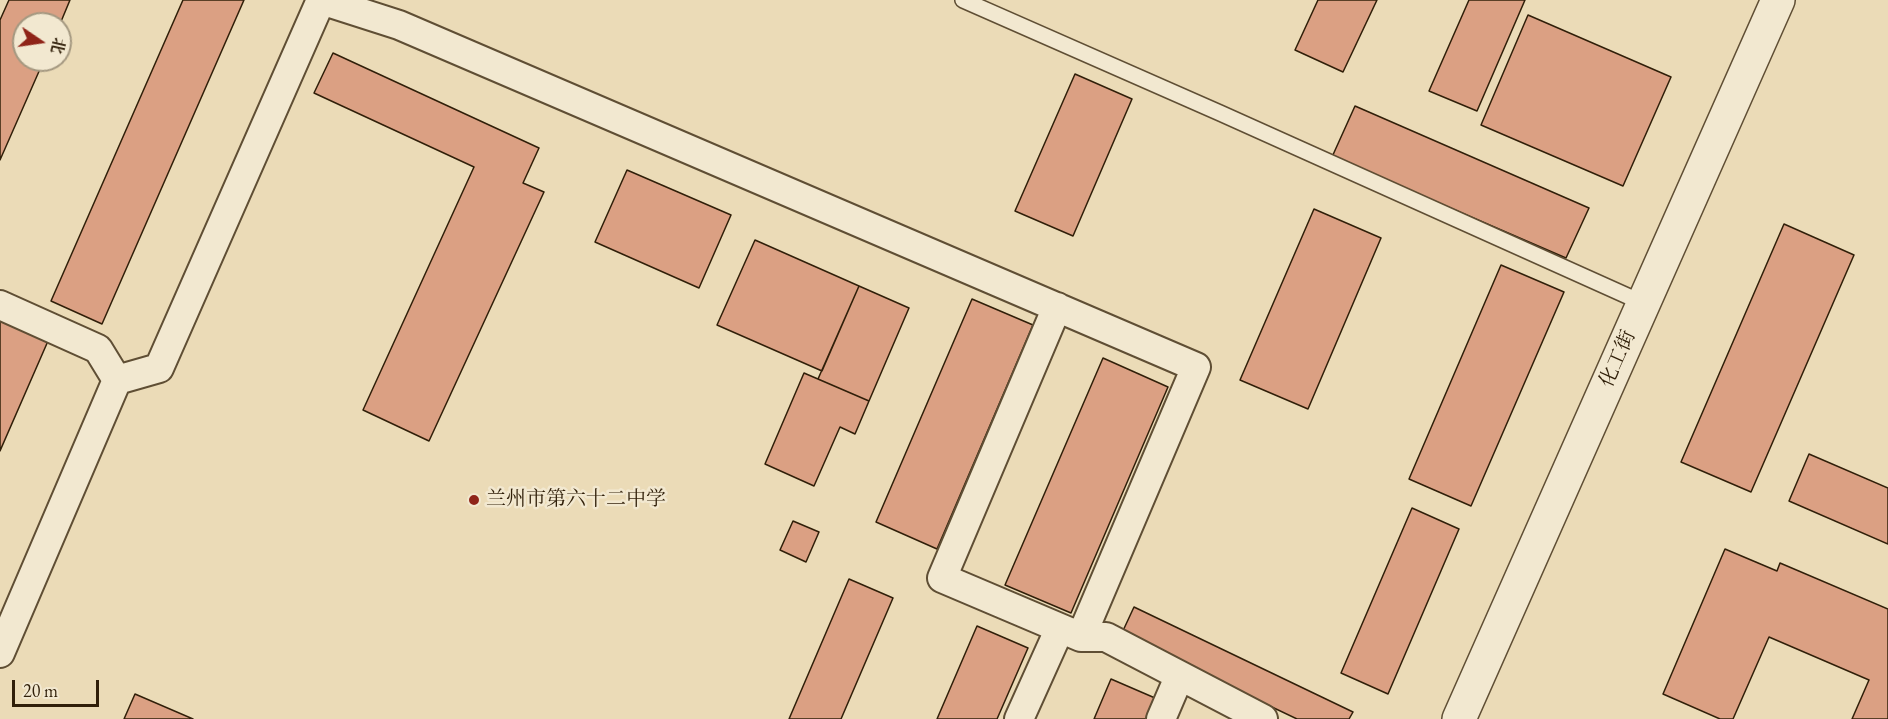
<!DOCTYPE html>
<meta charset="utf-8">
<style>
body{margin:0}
#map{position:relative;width:1888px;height:719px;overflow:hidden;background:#ebdbb7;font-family:"EB Garamond","Noto Serif SC",serif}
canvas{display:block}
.north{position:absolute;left:12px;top:12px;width:60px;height:60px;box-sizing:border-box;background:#f2e8d0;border:2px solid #a49880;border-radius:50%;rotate:103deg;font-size:16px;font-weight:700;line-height:24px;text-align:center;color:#301f09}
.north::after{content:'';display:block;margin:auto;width:21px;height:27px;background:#8f2418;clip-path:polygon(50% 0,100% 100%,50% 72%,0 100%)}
.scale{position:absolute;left:12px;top:680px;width:87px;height:27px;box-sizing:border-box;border:3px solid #301f09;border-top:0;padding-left:8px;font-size:18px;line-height:21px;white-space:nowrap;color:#301f09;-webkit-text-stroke:4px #f2e8d0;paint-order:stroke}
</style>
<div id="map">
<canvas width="1888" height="719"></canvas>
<div class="north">北</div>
<div class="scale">20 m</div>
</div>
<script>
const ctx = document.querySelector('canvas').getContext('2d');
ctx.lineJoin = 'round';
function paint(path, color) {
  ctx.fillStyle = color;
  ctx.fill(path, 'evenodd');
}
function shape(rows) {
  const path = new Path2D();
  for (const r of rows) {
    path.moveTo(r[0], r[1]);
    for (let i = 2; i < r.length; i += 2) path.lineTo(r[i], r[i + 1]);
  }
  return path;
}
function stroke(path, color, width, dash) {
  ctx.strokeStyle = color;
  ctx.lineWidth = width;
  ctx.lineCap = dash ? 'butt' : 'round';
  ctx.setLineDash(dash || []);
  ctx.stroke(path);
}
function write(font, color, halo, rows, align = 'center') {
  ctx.font = font + ' "EB Garamond","Noto Serif SC",serif';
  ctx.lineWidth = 5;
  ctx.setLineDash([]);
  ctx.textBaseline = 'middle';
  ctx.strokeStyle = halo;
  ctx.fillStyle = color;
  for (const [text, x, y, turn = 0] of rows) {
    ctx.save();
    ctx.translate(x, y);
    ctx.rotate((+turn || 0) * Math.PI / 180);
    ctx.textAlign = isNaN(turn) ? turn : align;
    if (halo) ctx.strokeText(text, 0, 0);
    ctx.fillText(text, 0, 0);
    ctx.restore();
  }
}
const building = shape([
 [9,0,70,0,60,24,24,24,24,60,44,60,0,160,0,20,9,0],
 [183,0,244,0,102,324,51,301,183,0],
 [1318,0,1377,0,1343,72,1295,50,1318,0],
 [1469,0,1525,0,1477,111,1429,91,1469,0],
 [1528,15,1671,77,1623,186,1481,125,1528,15],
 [333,53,539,148,523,183,544,192,429,441,363,410,474,167,314,93,333,53],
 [1075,74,1132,99,1073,236,1015,211,1075,74],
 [1355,106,1589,208,1566,258,1332,157,1355,106],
 [627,170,731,215,699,288,595,242,627,170],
 [1314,209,1381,238,1308,409,1240,380,1314,209],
 [1784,224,1854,255,1751,492,1681,462,1784,224],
 [755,240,859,286,822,371,717,325,755,240],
 [1501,265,1564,292,1471,506,1409,479,1501,265],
 [859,286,909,308,869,401,818,379,859,286],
 [972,299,1033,325,937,549,876,522,972,299],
 [1,320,48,341,0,451,0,322,1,320],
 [1103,358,1168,387,1071,613,1005,585,1103,358],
 [804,373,869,401,855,434,840,427,814,486,765,464,804,373],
 [1809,454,1888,488,1888,544,1789,501,1809,454],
 [1412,508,1459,529,1388,694,1341,673,1412,508],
 [793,521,819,532,806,562,780,550,793,521],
 [1725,549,1777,571,1780,563,1888,609,1888,719,1852,719,1869,680,1769,637,1733,719,1720,719,1663,694,1725,549],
 [849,579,893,598,841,719,789,719,849,579],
 [1134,607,1353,712,1349,719,1297,719,1121,635,1134,607],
 [977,626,1028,648,997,719,937,719,977,626],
 [1111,679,1155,698,1146,719,1094,719,1111,679],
 [135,694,193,719,124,719,135,694]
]);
paint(building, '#dba083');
stroke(building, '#301f09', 1.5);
const service = shape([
 [963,0,1220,113,1643,303]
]);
const minor = shape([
 [0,305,98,349,117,380],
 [1081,637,1106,637,1263,719],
 [0,653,117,380,159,368,321,0,399,25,1196,367,1081,637,942,578,1057,307],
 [1019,719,1060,628],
 [1161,719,1179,677]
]);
const tertiary = shape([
 [1459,719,1778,0]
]);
stroke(service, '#5f4e34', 18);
stroke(minor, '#5f4e34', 32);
stroke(tertiary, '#5f4e34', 36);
stroke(service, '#f2e8d0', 15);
stroke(minor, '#f2e8d0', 28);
stroke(tertiary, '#f2e8d0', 33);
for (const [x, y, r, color] of [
 [474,500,6,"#8f2418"]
]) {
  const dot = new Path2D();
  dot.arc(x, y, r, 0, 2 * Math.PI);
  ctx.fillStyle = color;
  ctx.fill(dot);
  stroke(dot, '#f2e8d0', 2);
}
write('20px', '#301f09', '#f2e8d0', [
 ["化工街",1618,359,-66]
]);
write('20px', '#301f09', '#f2e8d0', [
 ["兰州市第六十二中学",486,500]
], 'left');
</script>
